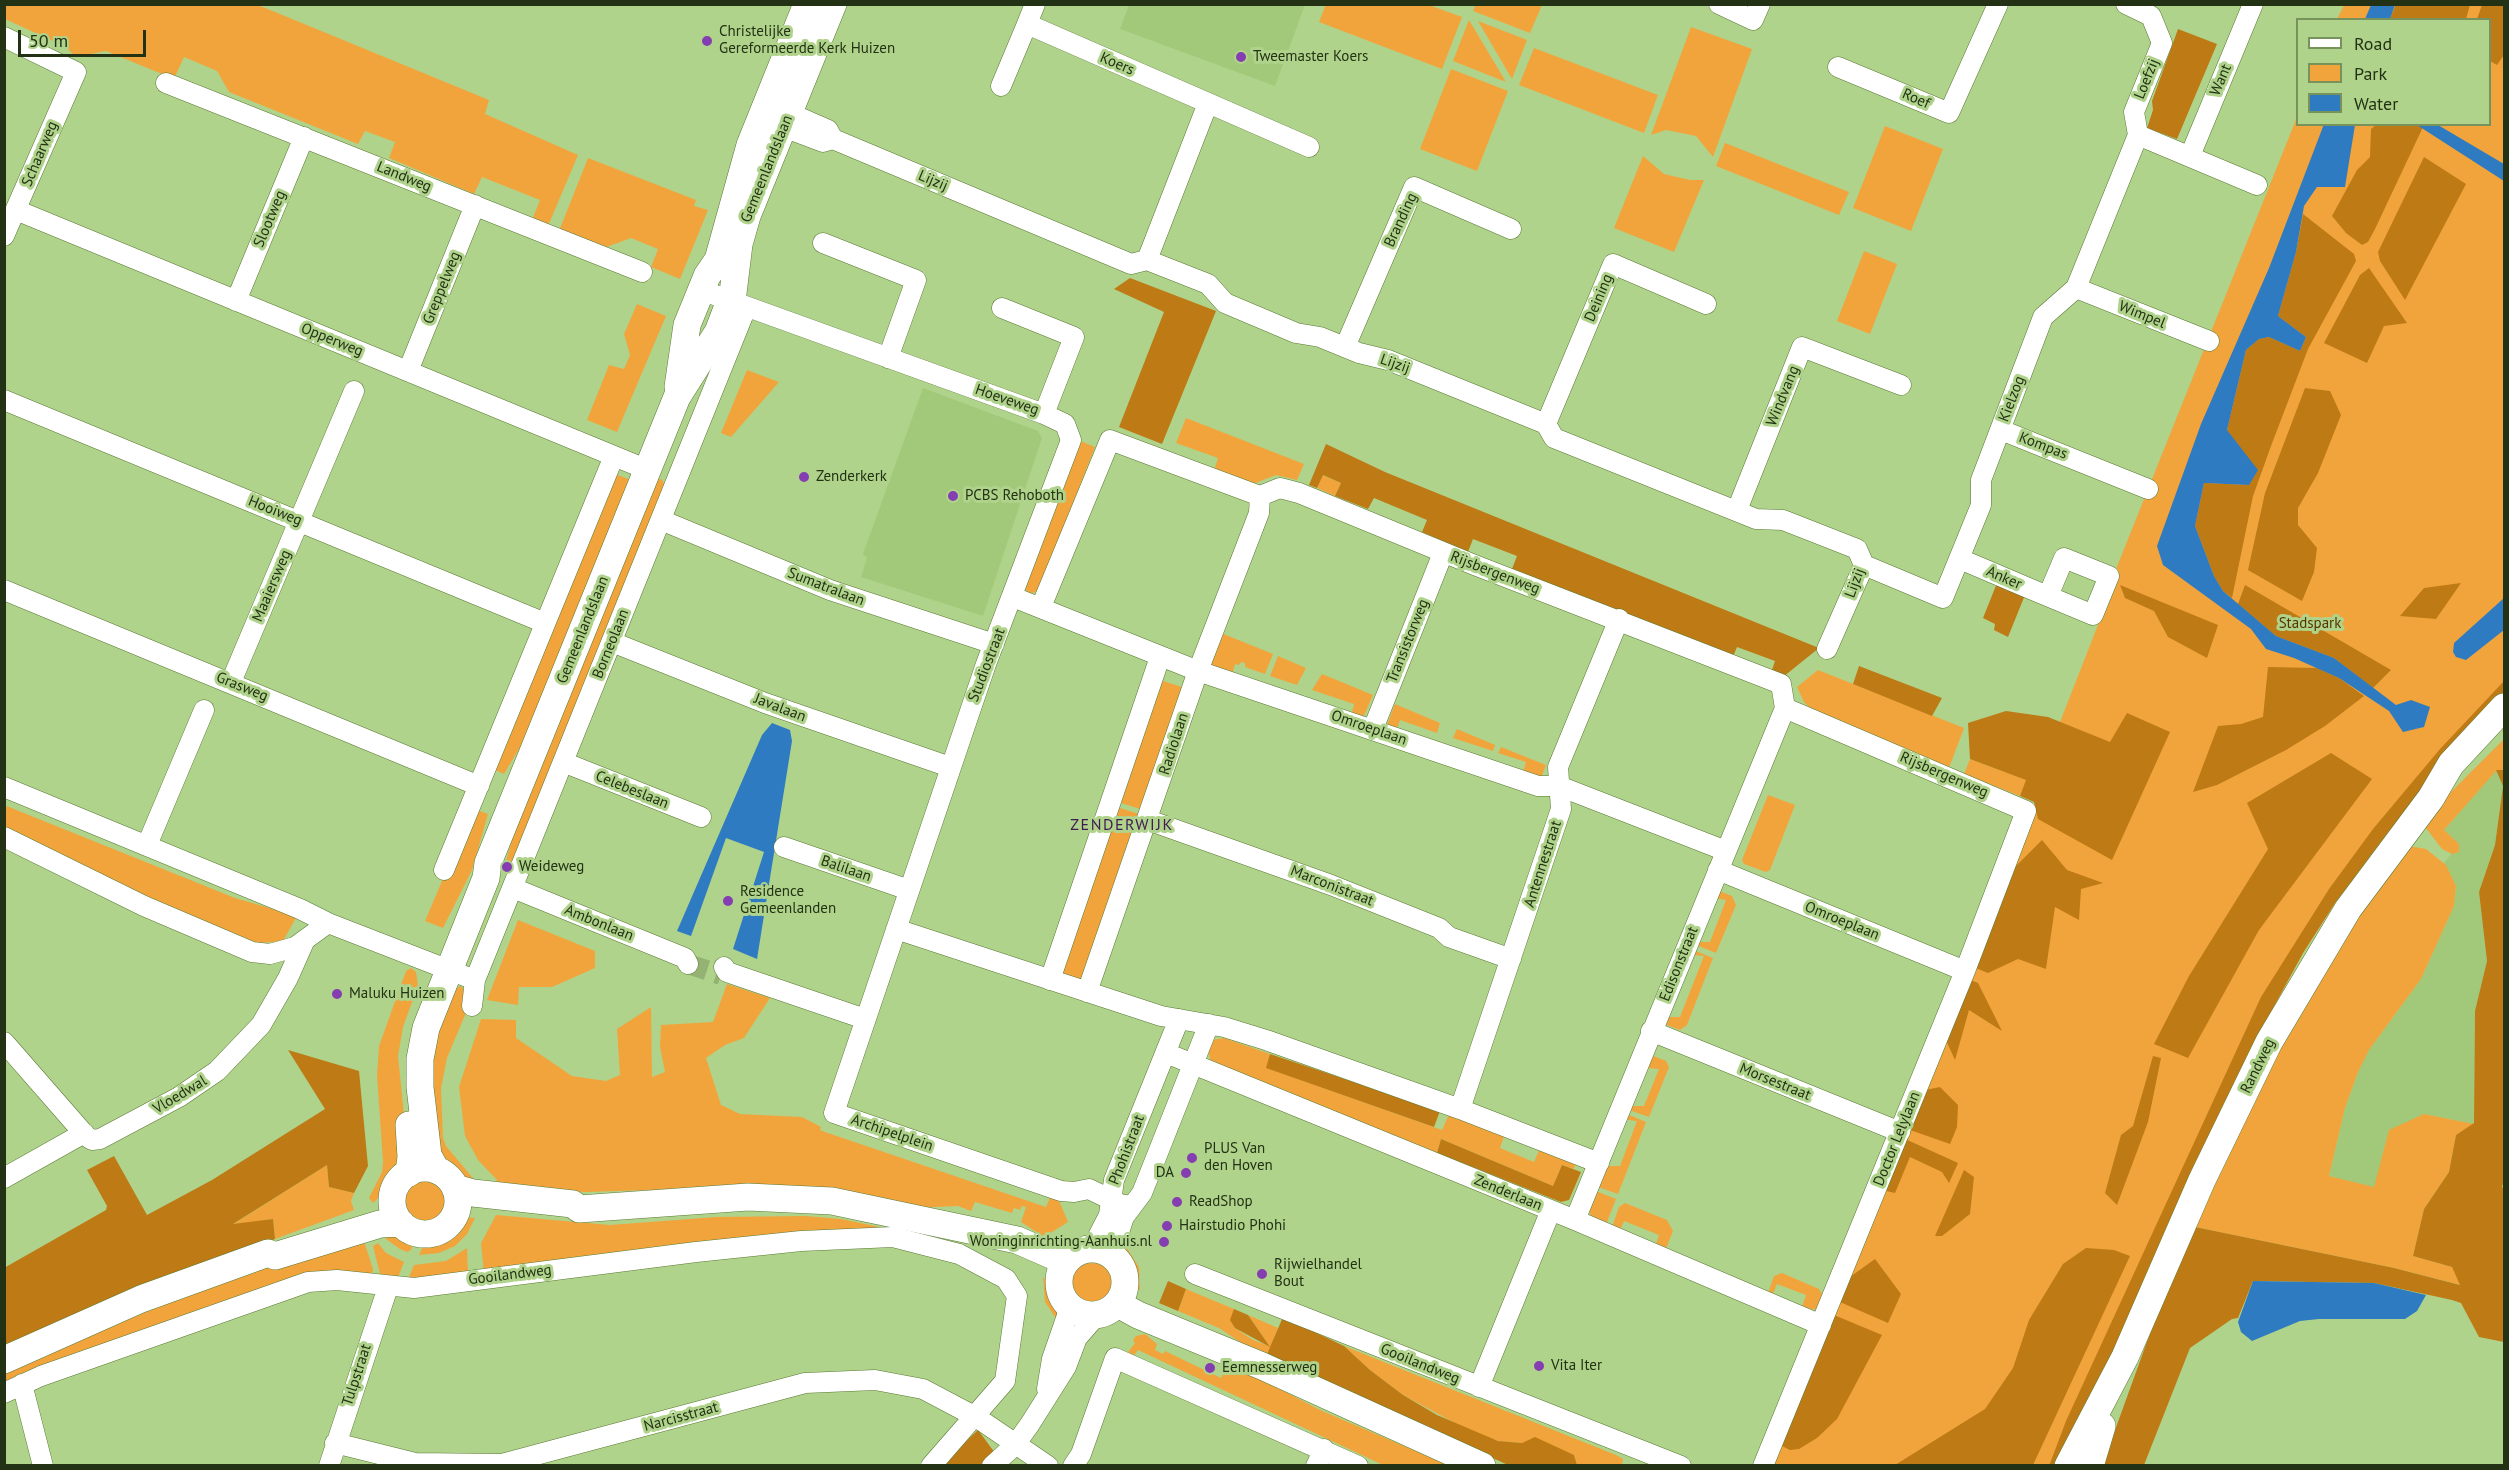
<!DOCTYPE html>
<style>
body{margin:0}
#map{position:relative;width:2509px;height:1470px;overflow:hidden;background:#b0d38b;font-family:"PT Sans",sans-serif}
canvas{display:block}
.frame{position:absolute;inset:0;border:6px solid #233114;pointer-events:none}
.legend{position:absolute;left:2296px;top:18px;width:195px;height:108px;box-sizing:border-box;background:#b0d38b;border:2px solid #78925b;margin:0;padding:8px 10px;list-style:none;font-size:18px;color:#233114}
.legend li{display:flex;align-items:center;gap:12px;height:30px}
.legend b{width:30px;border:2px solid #78925b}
.scale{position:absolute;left:18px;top:30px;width:128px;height:27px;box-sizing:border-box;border:3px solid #233114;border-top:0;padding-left:8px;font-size:18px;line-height:21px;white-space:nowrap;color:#233114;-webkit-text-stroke:4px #b0d38b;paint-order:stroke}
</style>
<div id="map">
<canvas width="2509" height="1470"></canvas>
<div class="frame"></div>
<ul class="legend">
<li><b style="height:8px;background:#fff"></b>Road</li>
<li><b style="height:16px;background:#f2a43c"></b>Park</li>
<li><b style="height:16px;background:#2e7bc2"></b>Water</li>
</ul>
<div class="scale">50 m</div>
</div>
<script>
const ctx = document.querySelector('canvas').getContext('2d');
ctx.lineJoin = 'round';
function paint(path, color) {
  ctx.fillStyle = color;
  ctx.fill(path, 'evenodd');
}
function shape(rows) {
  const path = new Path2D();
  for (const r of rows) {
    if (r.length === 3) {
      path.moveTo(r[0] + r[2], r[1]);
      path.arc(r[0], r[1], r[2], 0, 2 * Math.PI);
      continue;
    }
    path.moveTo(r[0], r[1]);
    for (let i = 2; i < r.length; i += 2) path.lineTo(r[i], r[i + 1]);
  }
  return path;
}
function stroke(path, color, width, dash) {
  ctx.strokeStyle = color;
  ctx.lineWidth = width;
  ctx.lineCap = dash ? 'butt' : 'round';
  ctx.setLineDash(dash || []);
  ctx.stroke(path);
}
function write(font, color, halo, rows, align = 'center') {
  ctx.font = font + ' "PT Sans",sans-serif';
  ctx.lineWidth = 6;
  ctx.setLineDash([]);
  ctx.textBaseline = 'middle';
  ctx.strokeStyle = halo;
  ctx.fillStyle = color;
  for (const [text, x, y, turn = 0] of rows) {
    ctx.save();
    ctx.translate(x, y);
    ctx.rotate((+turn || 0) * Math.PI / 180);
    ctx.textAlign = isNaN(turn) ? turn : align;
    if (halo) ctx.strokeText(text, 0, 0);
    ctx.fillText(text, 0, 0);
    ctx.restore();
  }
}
paint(shape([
 [1129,5,1129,4,1305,5,1275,86,1120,29],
 [923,388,1038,431,1042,438,983,616,861,577,867,558,863,554],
 [2496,770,2503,785,2495,845,2479,892,2487,961,2475,1011,2474,1124,2424,1114,2375,1188,2329,1176,2345,1108,2358,1072,2369,1050,2421,979,2454,906,2456,886,2444,863,2459,844,2444,830]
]), '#a2c979');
paint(shape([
 [1326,4,1429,5,1462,17,1442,69,1319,22],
 [1476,4,1542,4,1542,5,1530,33,1473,11],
 [5,5,258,5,489,100,485,114,578,155,548,226,532,220,540,200,482,177,474,194,389,158,395,142,365,131,358,144,229,92,217,71,184,57,174,79,106,51,76,57,66,47,5,19],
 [2344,5,2504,5,2504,701,2483,722,2389,831,2335,903,2303,953,2248,1054,2058,1465,1772,1466,1782,1446,2013,869,2036,808,2060,722,2119,571,2116,569,2297,117,2298,124,2490,124,2490,20,2337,19],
 [1469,20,1506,82,1453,61],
 [1478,21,1527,40,1512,79],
 [1691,27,1752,49,1713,157,1696,136,1666,130,1651,135],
 [1534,48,1658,95,1644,133,1519,85],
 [1451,69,1508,91,1477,171,1420,149],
 [1885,126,1943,149,1911,231,1853,208],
 [1725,143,1849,192,1839,215,1716,166],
 [1643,156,1664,174,1690,180,1704,180,1674,252,1614,228],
 [588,158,696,200,694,206,708,210,680,279,651,267,658,249,631,238,604,248,559,231],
 [1864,251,1897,264,1870,334,1837,321],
 [637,304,666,316,617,432,587,420,609,365,624,369,630,355,624,334],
 [747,370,779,382,731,437,721,433],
 [1186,418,1304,464,1297,480,1276,475,1253,484,1214,470,1218,458,1176,443],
 [1078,440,1095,447,1039,590,1030,594,1026,590,1026,585],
 [615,474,631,480,538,717,504,774,493,769],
 [1322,475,1341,483,1335,496,1317,488],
 [654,476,662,480,667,490,514,868,505,865,521,805],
 [1221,633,1273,654,1265,674,1245,667,1245,663,1241,662,1239,665,1235,664,1232,675,1208,666],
 [1278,656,1306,668,1297,685,1270,676],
 [1818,670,1964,728,1949,768,1812,710,1804,702,1797,687],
 [1322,674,1373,695,1363,718,1351,716,1354,704,1312,690],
 [1160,680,1182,687,1140,809,1118,802],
 [1395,704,1440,723,1437,733,1400,720,1396,732,1387,725],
 [1457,729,1495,745,1493,751,1453,738],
 [2504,739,2504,770,2496,771,2444,830,2459,844,2459,852,2452,854,2442,849,2425,827,2433,810],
 [1501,747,1546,765,1541,778,1522,775,1526,762,1498,753],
 [1970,759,2027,780,2020,796,1964,774],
 [1768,795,1795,805,1770,870,1766,872,1744,864,1742,860],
 [4,805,235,898,297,916,283,941,250,944,5,833],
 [1117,807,1139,814,1083,982,1074,981,1062,973],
 [477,810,488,814,472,870,443,928,425,921,445,874,452,876],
 [2409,846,2426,849,2446,865,2456,886,2454,906,2421,979,2369,1050,2358,1072,2345,1108,2329,1176,2374,1187,2389,1130,2424,1114,2474,1124,2456,1135,2449,1172,2424,1209,2413,1256,2452,1267,2461,1285,2394,1268,2195,1227,2260,1085,2326,962],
 [1719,891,1732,896,1736,905,1716,953,1696,945,1697,942,1710,942,1726,900,1714,898],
 [518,920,595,951,595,968,552,987,519,987,518,1005,487,1000],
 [1693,950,1713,958,1687,1025,1680,1030,1664,1024,1667,1017,1680,1017,1704,956,1694,955],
 [411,968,416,972,418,986,403,1027,398,1056,406,1135,397,1173,384,1192,373,1203,369,1198,382,1172,383,1162,377,1075,379,1046,406,971],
 [727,984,770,998,744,1038,725,1045,706,1058,721,1105,740,1114,802,1117,821,1127,820,1130,825,1132,1046,1207,1051,1195,1057,1196,1068,1222,1044,1237,1021,1222,1026,1207,1022,1206,1020,1210,1014,1208,1012,1213,975,1202,971,1211,958,1206,912,1208,774,1186,587,1192,496,1190,497,1180,478,1160,465,1136,459,1087,481,1019,516,1020,516,1038,572,1076,606,1081,620,1075,617,1029,651,1007,652,1077,665,1072,660,1047,661,1025,713,1022],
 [461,986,465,992,468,1008,447,1058,441,1088,443,1138,446,1146,477,1183,467,1180,460,1170,440,1156,427,1091,437,1016,453,990],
 [1224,1038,1270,1054,1267,1068,1442,1130,1450,1112,1505,1134,1500,1148,1534,1162,1540,1148,1577,1163,1573,1169,1562,1165,1553,1186,1441,1139,1437,1153,1211,1062,1208,1051,1212,1040],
 [1651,1055,1666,1061,1669,1067,1649,1117,1629,1110,1631,1106,1644,1106,1659,1069,1647,1068],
 [1627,1114,1646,1122,1618,1194,1598,1187,1606,1166,1620,1166,1637,1121,1628,1120],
 [327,1165,329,1187,354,1193,351,1201,354,1210,275,1239,273,1219,232,1225],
 [425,1201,21],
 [1596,1191,1616,1199,1605,1227,1593,1222,1589,1210],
 [1625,1203,1667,1220,1673,1231,1665,1251,1655,1247,1659,1235,1624,1221,1619,1233,1611,1230,1619,1207],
 [496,1215,610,1225,716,1217,805,1216,841,1219,904,1232,484,1274,481,1243],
 [463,1217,475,1218,467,1234,455,1246,439,1253,419,1255,425,1242,448,1235],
 [381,1229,396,1231,414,1240,411,1250,407,1252,400,1249,386,1239],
 [362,1235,373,1269,372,1277,337,1272,5,1387,5,1373,92,1334,183,1297],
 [1123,1242,1139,1267,1140,1290,1135,1286,1123,1258],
 [378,1243,386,1253,404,1262,397,1280,381,1278,373,1246],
 [467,1248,468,1273,412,1281,409,1277,414,1265,446,1261],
 [1092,1283,20],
 [1782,1273,1819,1289,1822,1294,1817,1310,1802,1307,1806,1295,1777,1284,1772,1296,1768,1293,1774,1276],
 [1043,1277,1051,1285,1060,1312,1059,1323,1045,1302],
 [1186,1289,1234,1309,1235,1328,1253,1340,1269,1346,1248,1315,1278,1328,1267,1355,1255,1352,1219,1328,1178,1311],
 [1145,1334,1157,1344,1155,1350,1163,1354,1165,1351,1221,1378,1225,1369,1249,1373,1320,1410,1448,1465,1383,1465,1138,1350,1134,1355,1128,1352,1135,1343,1133,1340,1136,1336],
 [1344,1346,1616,1455,1623,1459,1622,1465,1577,1465,1574,1455,1522,1443,1498,1441,1470,1431,1403,1395,1370,1370]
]), '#f2a43c');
paint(shape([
 [2396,4,2470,4,2470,5,2466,19,2390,19],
 [2482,5,2504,5,2504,55,2497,65,2490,61,2490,20,2477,19],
 [2178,29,2217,44,2177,139,2147,128,2153,110,2152,101],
 [2377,124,2417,125,2423,127,2375,229,2368,242,2362,245,2346,233,2332,216,2357,170,2370,157,2371,129],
 [2424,157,2466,184,2405,300,2380,261,2378,252],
 [2303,214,2354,254,2356,261,2308,349,2271,446,2253,496,2232,598,2223,591,2214,576,2195,526,2204,483,2249,485,2227,430,2246,350,2259,339,2269,337,2300,351,2306,337,2278,316,2296,252],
 [2369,268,2407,323,2384,326,2367,363,2324,343,2360,275],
 [1130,278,1216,311,1162,444,1119,427,1164,312,1114,289],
 [2305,388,2330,391,2341,415,2318,473,2298,508,2298,525,2317,548,2314,572,2302,601,2248,570,2265,493],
 [1326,444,1385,472,1819,648,1783,677,1771,673,1775,661,1737,647,1732,659,1512,569,1517,556,1473,539,1468,552,1422,532,1427,520,1374,498,1368,509,1335,496,1341,483,1323,475,1317,488,1309,485],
 [1997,583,2025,595,2008,637,1994,630,1995,624,1983,618],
 [2461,583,2436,619,2400,616,2424,588],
 [2120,585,2218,625,2207,658,2168,637,2154,611,2125,598],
 [2245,585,2391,670,2373,688,2334,658,2276,636,2238,604],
 [1859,666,1942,698,1932,716,1853,684],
 [2268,667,2317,668,2339,678,2364,696,2325,726,2286,750,2217,785,2193,792,2218,726,2241,724,2263,717],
 [2504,681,2504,701,2483,722,2389,831,2335,903,2303,953,2248,1054,2082,1422,2058,1465,2049,1466,2066,1421,2261,997,2329,889,2373,829,2440,749],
 [2006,711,2048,717,2110,742,2127,713,2170,732,2112,860,2038,819,2034,802,2020,796,2026,780,1970,759,1968,723],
 [2331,753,2372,779,2259,930,2188,1058,2154,1044,2189,976,2268,849,2247,803],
 [2496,770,2504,770,2504,1181,2502,1187,2504,1189,2504,1342,2479,1337,2461,1303,2452,1300,2374,1283,2253,1281,2238,1318,2232,1319,2190,1348,2144,1465,2102,1466,2173,1270,2195,1227,2394,1268,2460,1285,2452,1267,2413,1256,2424,1209,2449,1172,2456,1135,2474,1123,2475,1011,2487,961,2479,892,2495,845,2503,786],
 [2042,840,2067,870,2103,883,2081,889,2079,920,2055,907,2046,969,2018,959,1988,973,1973,967,2013,869],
 [1968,979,1978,983,2002,1031,1969,1010,1955,1060,1945,1038],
 [288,1050,359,1071,368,1166,354,1193,329,1187,327,1165,233,1224,273,1219,275,1239,5,1351,4,1268,106,1210,107,1206,87,1170,114,1156,147,1215,212,1180,325,1109],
 [1270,1054,1440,1111,1434,1127,1266,1068],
 [2153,1056,2161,1058,2148,1122,2117,1205,2105,1193,2121,1135,2133,1126],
 [1940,1087,1958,1105,1957,1127,1950,1144,1910,1130,1925,1090],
 [1903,1138,1958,1163,1949,1183,1942,1172,1910,1157,1895,1193,1882,1190],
 [1441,1139,1553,1186,1562,1165,1581,1172,1569,1200,1561,1202,1437,1153],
 [1964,1170,1974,1177,1970,1214,1942,1236,1935,1236],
 [2086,1248,2114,1250,2130,1256,2033,1465,1895,1465,1985,1409,2013,1368,2029,1320,2063,1264],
 [1875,1259,1901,1294,1888,1323,1840,1302,1850,1277],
 [1168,1281,1186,1289,1178,1311,1159,1303],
 [1234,1309,1248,1315,1270,1347,1283,1317,1344,1346,1370,1370,1403,1395,1437,1415,1498,1441,1522,1443,1535,1437,1574,1455,1577,1465,1508,1465,1267,1355,1270,1347,1235,1328,1230,1320],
 [1834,1315,1882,1335,1837,1419,1817,1438,1799,1449,1790,1450,1782,1446],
 [978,1430,995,1453,980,1465,940,1466]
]), '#bd7a15');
paint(shape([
 [2371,5,2371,4,2395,5,2390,19,2365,19],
 [2324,124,2355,125,2345,187,2317,187,2304,206,2296,252,2278,316,2306,337,2300,351,2269,337,2259,339,2246,350,2227,430,2258,470,2249,485,2204,483,2195,526,2214,576,2223,591,2276,636,2334,658,2396,705,2411,700,2430,707,2424,727,2403,732,2389,711,2339,678,2294,658,2266,649,2251,629,2163,565,2157,546,2201,424,2269,268],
 [2417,125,2438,125,2504,164,2504,181],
 [2504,598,2504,630,2466,660,2456,657,2453,652,2454,643],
 [772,723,790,730,792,741,757,959,733,949,764,852,726,838,691,936,677,931,762,735],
 [2253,1281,2374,1283,2426,1295,2417,1311,2405,1319,2319,1319,2300,1321,2252,1341,2241,1332,2238,1322]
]), '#2e7bc2');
stroke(shape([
 [688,964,721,975]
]), '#94b373', 20, [20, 10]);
const street = shape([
 [1035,4,1027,24,1309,147],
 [1719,4,1753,20,1760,4],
 [2126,4,2151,16,2162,43,2134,112,2138,135],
 [4,37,76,72,4,236],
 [1838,67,1949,113,1998,4],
 [166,83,642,272],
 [1001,86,1027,24],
 [775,112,789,113,828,130,833,139,1131,264,1147,260,1208,284,1225,303,1296,333,1320,337,1359,353,1388,360,1546,424,1554,438,1756,519,1783,520,1857,549,1864,565,1827,649],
 [773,119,783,127,823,142,833,139],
 [2138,135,2257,185],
 [2190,156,2253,4],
 [16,210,648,470],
 [823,243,916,280,888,358],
 [1147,260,1208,103],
 [2076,288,2209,341],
 [701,290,1044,414,1074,337,1002,308],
 [236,301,304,137],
 [1345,347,1414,187,1511,229],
 [408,371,475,205],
 [4,400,545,623],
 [1044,414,1065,424,1071,440,986,664,834,1113,1061,1191,1074,1192,1089,1189,1120,1204,1132,1206],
 [1546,424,1613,264,1706,304],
 [2001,430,2148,489],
 [1737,510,1802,347,1901,385],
 [661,520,830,590,994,644],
 [1960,559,2033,590,2093,615,2109,576,2064,558,2048,596],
 [1864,565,1943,598,1981,505,1981,480,2043,317,2076,288,2138,135],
 [4,590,479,786],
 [1013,597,1198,671,1538,786,1559,786,1726,851],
 [1041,607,1110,440,1260,496,1280,488,1299,493,1472,564,1781,684,1785,708,2026,811,1965,971,1763,1466],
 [612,642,765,703,950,767],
 [231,682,354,391],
 [1373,729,1443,553],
 [563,762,701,817],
 [4,787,300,909,328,923,475,980],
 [1148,820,1331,885,1439,928,1449,937,1511,959],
 [4,837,144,906,252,952,270,954,295,947,328,923],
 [147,845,204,710],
 [784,847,909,890],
 [444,870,614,456],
 [1718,870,1965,971],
 [513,888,685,958,688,964],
 [896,929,1161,1016,1224,1027,1266,1040,1460,1109,1599,1163],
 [724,967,727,972,865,1019],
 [1050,980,1160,657],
 [1087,992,1198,671,1259,513,1260,496],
 [472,1006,475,980,746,308],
 [1651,1031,1900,1132],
 [4,1042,86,1136,92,1140,100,1139,179,1097,217,1071,261,1025,288,978,304,942],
 [1166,1053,1575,1220,1821,1325],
 [1460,1109,1561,809,1558,767,1619,619],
 [4,1178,84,1133],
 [1575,1220,1785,708],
 [1092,1248,1109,1215,1114,1180,1179,1019],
 [1112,1254,1124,1217,1142,1193,1209,1024],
 [1195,1274,1681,1466],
 [22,1384,43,1466],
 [1479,1387,1551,1210],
 [1047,1389,1052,1359,1070,1307],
 [4,1393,41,1376,308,1282,337,1280,414,1288,696,1252,801,1241,893,1237,959,1254,1006,1279,1017,1296,1005,1381,931,1466],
 [335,1443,415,1463,502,1464,805,1383,875,1380,923,1389,976,1417,1048,1466],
 [329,1466,388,1287],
 [992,1466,1015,1445,1030,1424,1066,1367,1077,1338,1097,1315],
 [1073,1466,1081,1454,1115,1358,1358,1466],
 [1316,1466,1324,1449]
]);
const secondary = shape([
 [678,387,687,325,707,276,718,260,750,145,807,4],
 [409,1125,411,1157,409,1173],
 [425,1201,33],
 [436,1170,428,1155,420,1087,420,1059,426,1028,486,878,488,863,677,397,718,332,733,293,739,244,747,216,833,4],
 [455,1188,473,1193,573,1204,579,1209,748,1197,832,1201,1017,1240,1056,1257,1071,1256],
 [1092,1282,33],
 [1118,1304,1138,1315,1262,1366,1482,1466],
 [4,1360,141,1299,268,1253,275,1256,380,1224,401,1223],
 [2068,1466,2125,1357,2202,1180,2269,1042,2348,909,2431,798,2451,764,2504,707],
 [2090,1466,2102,1426]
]);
stroke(street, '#597933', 21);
stroke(secondary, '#597933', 28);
stroke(street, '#fff', 20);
stroke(secondary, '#fff', 27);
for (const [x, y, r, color] of [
 [707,41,6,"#853eb1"],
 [1241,57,6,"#853eb1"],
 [804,477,6,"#853eb1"],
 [953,496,6,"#853eb1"],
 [507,867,6,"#853eb1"],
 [728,901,6,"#853eb1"],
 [337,994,6,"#853eb1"],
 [1192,1158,6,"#853eb1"],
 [1186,1173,6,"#853eb1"],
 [1177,1202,6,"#853eb1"],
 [1167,1226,6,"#853eb1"],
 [1164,1242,6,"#853eb1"],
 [1262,1274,6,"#853eb1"],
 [1539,1366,6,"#853eb1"],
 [1210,1368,6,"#853eb1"]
]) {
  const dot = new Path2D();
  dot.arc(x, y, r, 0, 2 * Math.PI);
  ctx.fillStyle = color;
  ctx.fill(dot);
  stroke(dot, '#b0d38b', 2);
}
write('15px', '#233114', '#b0d38b', [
 ["Christelijke",719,32],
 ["Gereformeerde Kerk Huizen",719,49],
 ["Tweemaster Koers",1253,57],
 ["Zenderkerk",816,477],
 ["PCBS Rehoboth",965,496],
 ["Weideweg",519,867],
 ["Residence",740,892],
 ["Gemeenlanden",740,909],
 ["Maluku Huizen",349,994],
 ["PLUS Van",1204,1149],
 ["den Hoven",1204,1166],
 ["DA",1174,1173,"right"],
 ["ReadShop",1189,1202],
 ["Hairstudio Phohi",1179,1226],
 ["Woninginrichting-Aanhuis.nl",1152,1242,"right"],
 ["Rijwielhandel",1274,1265],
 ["Bout",1274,1282],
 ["Vita Iter",1551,1366],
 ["Eemnesserweg",1222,1368]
], 'left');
write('15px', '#233114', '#b0d38b', [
 ["Koers",1117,64,23],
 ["Loefzij",2147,79,-68],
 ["Want",2221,80,-67],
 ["Roef",1916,99,23],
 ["Schaarweg",40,154,-67],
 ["Gemeenlandslaan",767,169,-68],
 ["Landweg",404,177,22],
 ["Lijzij",933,181,23],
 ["Slootweg",270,219,-67],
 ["Branding",1401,220,-65],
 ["Greppelweg",442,288,-68],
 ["Deining",1599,298,-67],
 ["Wimpel",2142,315,22],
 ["Opperweg",332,340,22],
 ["Lijzij",1395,364,19],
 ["Windvang",1783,396,-68],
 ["Kielzog",2012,399,-69],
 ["Hoeveweg",1007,400,19],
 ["Kompas",2043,446,21],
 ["Hooiweg",275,511,22],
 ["Rijsbergenweg",1495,573,21],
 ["Anker",2004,578,23],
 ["Lijzij",1855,583,-70],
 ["Maaiersweg",272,586,-67],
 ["Sumatralaan",826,587,21],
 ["Gemeenlandslaan",583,630,-68],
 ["Transistorweg",1408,641,-68],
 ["Borneolaan",611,644,-68],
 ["Studiostraat",987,665,-69],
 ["Grasweg",242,687,22],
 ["Javalaan",780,708,21],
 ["Omroeplaan",1369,728,19],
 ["Radiolaan",1174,744,-72],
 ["Rijsbergenweg",1944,775,23],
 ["Celebeslaan",632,790,22],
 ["Antennestraat",1543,864,-72],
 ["Balilaan",846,869,19],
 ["Marconistraat",1332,886,21],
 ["Omroeplaan",1842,921,22],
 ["Ambonlaan",599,923,22],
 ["Edisonstraat",1679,964,-68],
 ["Randweg",2258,1066,-64],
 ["Morsestraat",1775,1082,22],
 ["Vloedwal",180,1095,-31],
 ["Archipelplein",892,1133,19],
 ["Doctor Lelylaan",1897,1139,-68],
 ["Phohistraat",1127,1150,-69],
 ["Zenderlaan",1508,1193,22],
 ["Gooilandweg",510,1275,-7],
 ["Gooilandweg",1420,1364,22],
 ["Tulpstraat",357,1375,-72],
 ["Narcisstraat",681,1417,-15]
]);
write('15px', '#563400', '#b0d38b', [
 ["Stadspark",2310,624]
]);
ctx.letterSpacing = '1.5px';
write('16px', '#3d1b52', '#b0d38b', [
 ["ZENDERWIJK",1122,825]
]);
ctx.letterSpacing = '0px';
</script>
